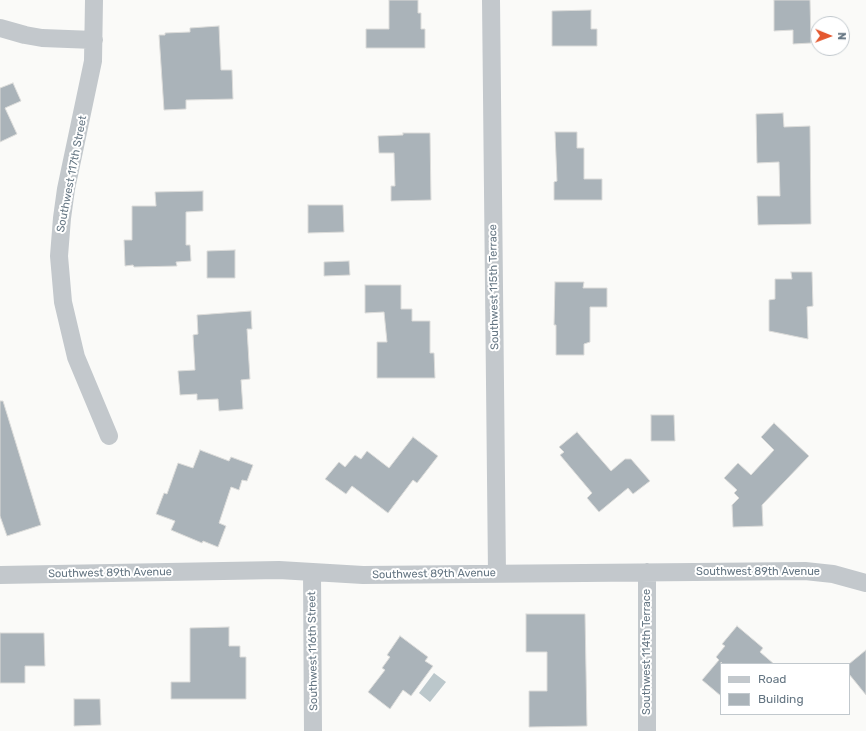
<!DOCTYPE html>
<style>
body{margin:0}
#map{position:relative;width:866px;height:731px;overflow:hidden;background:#fafaf8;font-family:Rubik,sans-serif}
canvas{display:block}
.legend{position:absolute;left:720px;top:663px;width:130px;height:52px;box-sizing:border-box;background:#fff;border:1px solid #c1c8cd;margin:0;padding:5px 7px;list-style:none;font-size:12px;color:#657683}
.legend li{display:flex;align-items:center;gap:8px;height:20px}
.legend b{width:20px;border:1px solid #c1c8cd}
.north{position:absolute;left:810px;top:16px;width:40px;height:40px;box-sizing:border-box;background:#fff;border:1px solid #c1c8cd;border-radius:50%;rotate:91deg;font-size:11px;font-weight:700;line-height:16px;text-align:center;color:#657683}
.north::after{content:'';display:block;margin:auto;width:14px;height:18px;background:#e4572e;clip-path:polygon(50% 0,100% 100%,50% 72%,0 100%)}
</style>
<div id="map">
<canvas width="866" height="731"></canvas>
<ul class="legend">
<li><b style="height:5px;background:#c3c8cc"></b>Road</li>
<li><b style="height:11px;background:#aab3b9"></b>Building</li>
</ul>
<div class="north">N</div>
</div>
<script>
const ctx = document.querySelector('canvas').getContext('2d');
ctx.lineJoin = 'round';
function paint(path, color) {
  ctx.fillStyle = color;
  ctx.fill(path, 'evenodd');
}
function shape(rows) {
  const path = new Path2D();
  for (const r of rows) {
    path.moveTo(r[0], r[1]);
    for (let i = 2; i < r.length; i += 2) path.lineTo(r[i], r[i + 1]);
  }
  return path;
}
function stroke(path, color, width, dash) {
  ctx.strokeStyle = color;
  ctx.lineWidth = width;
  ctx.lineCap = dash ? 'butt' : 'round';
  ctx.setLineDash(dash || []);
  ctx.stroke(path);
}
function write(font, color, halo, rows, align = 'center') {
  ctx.font = font + ' Rubik,sans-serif';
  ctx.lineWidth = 4;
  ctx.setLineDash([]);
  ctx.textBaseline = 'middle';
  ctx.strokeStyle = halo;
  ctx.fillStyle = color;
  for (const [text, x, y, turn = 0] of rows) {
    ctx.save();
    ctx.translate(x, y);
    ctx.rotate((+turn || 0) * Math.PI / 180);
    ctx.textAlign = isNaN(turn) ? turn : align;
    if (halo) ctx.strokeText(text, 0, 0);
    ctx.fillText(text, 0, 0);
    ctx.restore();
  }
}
paint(shape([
 [434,673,446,682,430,702,419,693]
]), '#bbc7cb');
const building = shape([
 [389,0,418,0,418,13,421,13,421,29,425,29,425,48,366,48,366,29,389,29,389,0],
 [774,0,810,0,811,43,793,44,793,30,774,31,774,0],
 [591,10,591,29,597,29,597,46,552,46,552,11,591,10],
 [219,26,221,70,232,70,233,99,186,100,186,109,164,110,159,35,165,35,165,33,190,32,190,28,219,26],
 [13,83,21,101,5,108,17,134,0,142,0,88,13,83],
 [783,113,784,127,810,126,811,224,758,225,757,196,780,196,779,162,757,163,756,114,783,113],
 [555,132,577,132,577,148,584,148,584,179,602,179,602,200,554,200,554,182,557,181,555,132],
 [403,133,430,133,431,200,391,201,391,186,395,186,394,153,379,153,378,136,403,135,403,133],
 [203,191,203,211,186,212,186,245,190,245,191,261,176,262,177,266,134,267,133,265,125,266,124,240,132,240,132,206,156,206,155,192,203,191],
 [308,205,343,205,344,232,308,233,308,205],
 [235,250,235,278,207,278,207,251,235,250],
 [349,261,350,275,324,276,324,262,349,261],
 [791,272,812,272,813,306,807,307,808,339,769,331,769,300,775,299,775,279,792,279,791,272],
 [555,282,584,282,583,288,607,288,607,307,590,307,590,342,584,344,584,355,556,355,556,325,554,325,555,282],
 [365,285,401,285,401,309,412,309,412,321,430,321,430,353,434,353,435,378,377,378,377,342,387,342,384,312,365,313,365,285],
 [251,311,252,329,247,329,250,379,241,380,243,409,219,411,218,399,197,400,197,394,180,395,178,371,195,370,193,335,198,334,197,315,251,311],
 [0,401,3,401,41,525,7,536,0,516,0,401],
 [651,415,674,415,675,441,651,441,651,415],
 [774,423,809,456,762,505,763,526,733,527,732,505,739,498,734,493,737,490,724,478,738,463,751,475,774,450,761,437,774,423],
 [577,432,611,471,625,459,631,459,650,481,633,494,628,488,599,512,587,498,592,493,560,455,564,452,559,447,577,432],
 [413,437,438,456,417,483,413,480,388,513,352,486,346,494,325,479,339,462,345,467,355,455,361,459,367,451,389,468,413,437],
 [200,450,229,461,231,457,253,465,247,481,242,480,239,490,231,487,219,523,226,526,218,547,203,541,202,543,171,530,175,521,156,514,164,493,167,494,178,463,193,468,200,450],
 [526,614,585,614,587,726,529,727,529,691,547,691,547,652,526,652,526,614],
 [737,626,763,648,760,652,774,664,723,664,721,662,721,696,702,680,719,660,716,657,725,646,722,644,737,626],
 [229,627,229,646,240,646,240,657,246,657,246,699,171,699,171,682,190,682,190,628,229,627],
 [0,633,44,633,45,666,25,666,25,683,0,683,0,633],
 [400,636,428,657,425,661,433,666,411,696,403,690,390,709,368,692,385,670,382,668,390,657,387,655,400,636],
 [866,650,866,695,849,674,849,664,866,650],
 [74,699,100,699,101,725,74,726,74,699]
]);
paint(building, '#aab3b9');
stroke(building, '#dcdcda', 1);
stroke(shape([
 [94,0,93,61,66,189,62,218,59,256,63,302,76,357,109,436],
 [491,0,497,574],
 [0,28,25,35,42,38,94,40],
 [312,572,313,731],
 [0,575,279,570,363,575,805,571,833,574,866,583],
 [647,731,647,572]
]), '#c3c8cc', 18);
write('11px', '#657683', '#fff', [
 ["Southwest 117th Street",72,174,-79],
 ["Southwest 115th Terrace",494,287,-91],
 ["Southwest 89th Avenue",758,572],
 ["Southwest 89th Avenue",110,573,-1],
 ["Southwest 89th Avenue",434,574,-1],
 ["Southwest 116th Street",313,651,-91],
 ["Southwest 114th Terrace",647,652,-90]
]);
</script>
